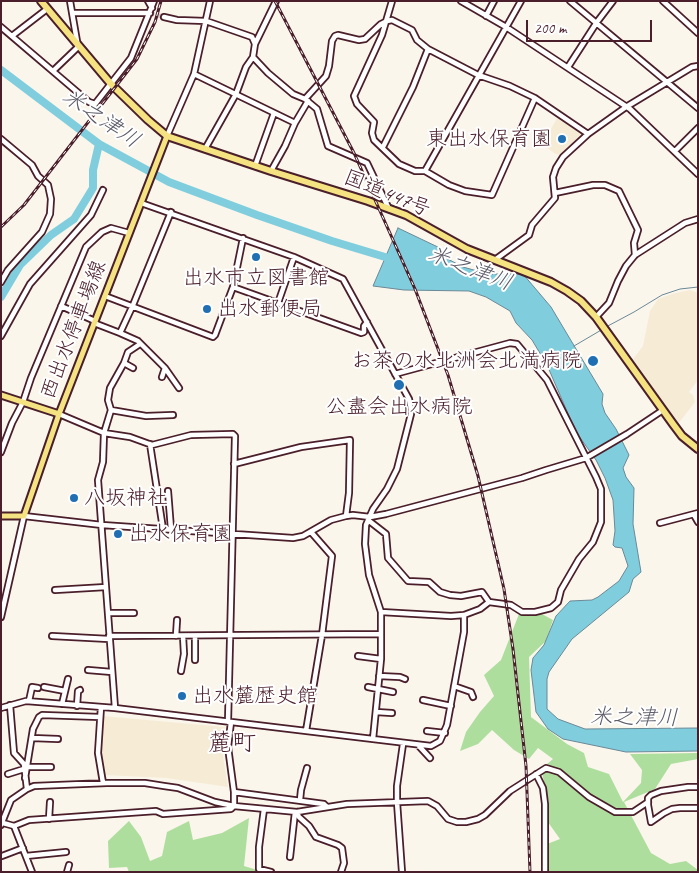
<!DOCTYPE html>
<meta charset="utf-8">
<style>
body{margin:0}
#map{position:relative;width:699px;height:873px;overflow:hidden;background:#fbf6ec;font-family:Caveat,sans-serif}
canvas{display:block}
.frame{position:absolute;inset:0;border:2px solid #4a1f2b;pointer-events:none}
.scale{position:absolute;left:526px;top:20px;width:126px;height:22px;box-sizing:border-box;border:2px solid #4a1f2b;border-top:0;padding-left:6px;font-size:15px;line-height:18px;white-space:nowrap;color:#4a1f2b;-webkit-text-stroke:4px #fff;paint-order:stroke}
</style>
<div id="map">
<canvas width="699" height="873"></canvas>
<div class="frame"></div>
<div class="scale">200 m</div>
</div>
<script>
const ctx = document.querySelector('canvas').getContext('2d');
ctx.lineJoin = 'round';
function paint(path, color) {
  ctx.fillStyle = color;
  ctx.fill(path, 'evenodd');
}
function shape(rows) {
  const path = new Path2D();
  for (const r of rows) {
    path.moveTo(r[0], r[1]);
    for (let i = 2; i < r.length; i += 2) path.lineTo(r[i], r[i + 1]);
  }
  return path;
}
function stroke(path, color, width, dash) {
  ctx.strokeStyle = color;
  ctx.lineWidth = width;
  ctx.lineCap = dash ? 'butt' : 'round';
  ctx.setLineDash(dash || []);
  ctx.stroke(path);
}
function write(font, color, halo, rows, align = 'center') {
  ctx.font = font + ' Caveat,"Klee One",sans-serif';
  ctx.lineWidth = 4;
  ctx.setLineDash([]);
  ctx.textBaseline = 'middle';
  ctx.strokeStyle = halo;
  ctx.fillStyle = color;
  for (const [text, x, y, turn = 0] of rows) {
    ctx.save();
    ctx.translate(x, y);
    ctx.rotate((+turn || 0) * Math.PI / 180);
    ctx.textAlign = isNaN(turn) ? turn : align;
    if (halo) ctx.strokeText(text, 0, 0);
    ctx.fillText(text, 0, 0);
    ctx.restore();
  }
}
paint(shape([
 [559,115,585,133,561,156,554,153,542,144],
 [690,290,698,293,698,380,689,392,693,395,695,402,678,424,633,359,643,346,650,311,658,299,672,294],
 [103,716,225,727,222,750,228,787,166,778,104,775,99,740]
]), '#f6ebd5');
paint(shape([
 [540,613,553,620,546,641,529,657,531,717,567,744,584,753,588,767,609,774,623,802,641,783,642,770,630,754,698,753,698,759,671,764,655,789,624,802,651,853,670,864,686,861,698,870,698,872,544,872,542,864,547,844,560,839,545,818,549,802,541,769,553,759,538,748,529,759,514,750,492,730,478,744,460,751,466,732,480,712,494,696,484,675,501,660,519,614],
 [249,818,244,866,264,872,129,872,127,867,109,868,108,841,129,821,141,837,150,861,162,856,167,832,189,821,193,840,222,833]
]), '#aede9e');
const water = shape([
 [398,228,442,249,442,254,444,257,463,267,488,274,523,274,551,307,585,364,603,394,602,404,605,413,616,429,629,455,623,468,626,477,634,488,633,524,641,572,633,579,629,592,572,639,549,672,547,679,547,709,558,719,585,729,698,728,698,751,626,752,563,739,548,729,536,712,531,670,533,658,544,645,556,616,570,601,592,600,598,597,619,581,628,566,622,548,615,547,613,545,615,531,613,500,605,478,596,460,576,432,547,365,532,340,516,323,510,311,486,297,469,291,404,290,373,286,398,228]
]);
paint(water, '#80cedd');
stroke(water, '#6a8896', 1);
stroke(shape([
 [606,327,634,312,662,295,680,289,698,287],
 [574,346,603,329]
]), '#6a8896', 1);
stroke(shape([
 [1,70,99,144,169,182,257,215,332,241,395,260],
 [1,297,20,265,51,235,74,219,93,188,93,170,99,144]
]), '#80cedd', 8);
stroke(shape([
 [150,13,164,17]
]), '#d8cbc5', 4.5, [4.5, 2]);
const minor = shape([
 [148,1,152,8],
 [276,1,255,44,253,57,268,73,293,94,305,99,317,109,328,146,367,163,389,209],
 [392,1,382,35,354,96,357,104,374,122,372,133,374,140,399,164,415,171,425,171,449,185,465,191,492,195,535,98],
 [461,1,506,27,630,109,698,174],
 [570,1,698,108],
 [663,1,698,33],
 [72,13,150,13],
 [486,16,494,1],
 [164,17,177,20,206,21,252,37,255,44],
 [1,27,89,102,95,104,131,58,154,1],
 [12,36,47,9],
 [568,67,597,22,613,1],
 [53,71,78,47,70,1],
 [194,74,295,123],
 [305,99,326,76,329,66,332,41,335,36,338,35,359,40,365,39,381,24,387,21,392,20,412,30,417,40,428,49,478,75,510,86,535,98,588,134],
 [167,136,194,74,210,1],
 [1,139,32,165,38,176,48,185,51,199,50,214,42,232,8,270,1,282],
 [383,147,413,87,428,49],
 [205,149,236,94,246,67,253,57],
 [675,151,698,128],
 [255,166,274,113],
 [271,171,285,146,295,123,308,101],
 [425,171,521,1],
 [555,193,593,185,605,185,619,191,638,230,634,243,635,255],
 [141,203,294,257,343,279,409,399,411,409,411,414,397,469,387,489,373,509,366,525,365,544,369,575,381,612,381,659,373,739],
 [496,259,529,235,532,225,555,198,553,177,556,168,563,157,588,134,626,107,692,67,698,66],
 [233,287,361,333,364,332,364,326,367,322],
 [105,296,213,337,215,335,233,287,243,238],
 [278,303,294,257],
 [61,306,95,321],
 [596,317,609,303,618,281,626,266,635,255,685,223,698,219],
 [94,323,120,333,133,305,171,212],
 [120,333,138,341,165,368,162,377],
 [1,336,30,284,91,215,103,190],
 [124,363,128,352,140,344],
 [165,368,179,388],
 [111,410,108,400,110,388,124,363,133,368],
 [59,414,104,433,130,437,152,445,191,435,233,434,235,436,228,722],
 [150,444,163,529],
 [1,452,12,423,23,402,31,378,86,247,102,232,111,228,129,233],
 [234,464,301,447,350,440,349,493,346,516],
 [168,491,171,529],
 [694,515,698,522],
 [368,520,386,534,388,558,408,581,429,582,440,592,450,595,461,596,482,592,489,602],
 [660,523,698,513],
 [55,590,106,587],
 [381,612,451,616,464,615,480,609,489,602,511,605,522,612,535,612,551,608,558,602,561,590,579,559,593,542,601,522,601,489,596,477,547,380,517,344,510,343,395,374],
 [108,613,134,613],
 [1,617,24,516,102,525,293,538,303,536,331,520,346,516,353,515,370,517,386,514,522,478,546,470,586,458,627,434,663,410],
 [52,636,109,639],
 [109,636,381,634],
 [176,636,177,620],
 [358,656,381,659],
 [195,660,195,636],
 [88,670,112,672],
 [181,671,184,654,183,636],
 [379,676,400,677,405,679],
 [454,686,471,692,473,697],
 [44,687,65,691],
 [368,687,393,692],
 [423,700,451,706],
 [29,701,32,687,38,688],
 [62,704,68,679],
 [10,705,14,753,24,764,27,789],
 [77,706,78,691,80,690],
 [101,707,98,753,103,783],
 [1,708,26,701,115,708,431,746,440,741,447,725,464,632,464,615],
 [115,708,98,480,103,462,104,433,111,410,146,416,173,415],
 [376,712,392,713],
 [306,731,322,635,332,556,311,532],
 [427,731,445,733],
 [32,738,58,739],
 [418,745,430,758],
 [28,767,51,767],
 [8,774,24,769],
 [536,774,543,788,545,804,545,872],
 [25,778,33,729,39,717,42,715,100,717],
 [698,787,688,787,661,791,651,795,648,798,648,805,651,822,664,813,672,809,680,808,698,808],
 [234,792,324,804,327,807],
 [300,800,301,790,307,768],
 [264,809,259,847,259,869,271,872],
 [297,812,299,817,309,826,316,837,338,845,342,848,344,863,341,872],
 [49,819,50,802],
 [3,823,14,826,29,820,156,811,163,814,231,809,234,806,234,792,228,747,231,722],
 [1,825,11,800,27,789,34,786,107,783,145,783,164,786,178,788,215,802,234,806,297,812,347,804,428,801,437,806,448,819,457,822,466,822,478,819,485,815,510,791,546,768,559,772,589,797,615,812,633,812,648,802],
 [14,826,32,872],
 [2,856,23,848],
 [26,856,66,852],
 [290,857,295,812],
 [67,872,69,865],
 [402,872,397,802,397,786,403,744]
]);
const major = shape([
 [1,395,59,414],
 [1,516,24,516,59,414,167,136]
]);
const highway = shape([
 [41,1,111,84,148,120,167,136,271,171,368,201,406,215,467,249,551,282,567,291,581,301,596,317,673,424,682,436,698,449]
]);
stroke(minor, '#4a1f2b', 8);
stroke(major, '#4a1f2b', 9);
stroke(highway, '#4a1f2b', 10);
stroke(minor, '#fff', 4.5);
stroke(major, '#f5e381', 5);
stroke(highway, '#f5e381', 6);
const rail = shape([
 [275,1,354,153,415,289,448,375,478,476,504,589,513,649,526,766,530,872],
 [1,227,24,205,137,59,155,22,161,1]
]);
stroke(rail, '#4a1f2b', 3);
stroke(rail, '#fff', 1, [4]);
for (const [x, y, r, color] of [
 [562,139,5,"#1f6fb2"],
 [256,257,5,"#1f6fb2"],
 [207,309,5,"#1f6fb2"],
 [593,361,6,"#1f6fb2"],
 [399,385,6,"#1f6fb2"],
 [74,498,5,"#1f6fb2"],
 [118,534,5,"#1f6fb2"],
 [182,696,5,"#1f6fb2"]
]) {
  const dot = new Path2D();
  dot.arc(x, y, r, 0, 2 * Math.PI);
  ctx.fillStyle = color;
  ctx.fill(dot);
  stroke(dot, '#fff', 2);
}
write('21px', '#4a1f2b', '#fff', [
 ["東出水保育園",552,139,"right"],
 ["出水市立図書館",256,278,"center"],
 ["出水郵便局",217,309],
 ["お茶の水北洲会北満病院",582,361,"right"],
 ["公盡会出水病院",399,407,"center"],
 ["八坂神社",84,498],
 ["出水保育園",128,534],
 ["出水麓歴史館",192,696]
], 'left');
write('21px', '#4a1f2b', '#fff', [
 ["国道447号",387,194,22],
 ["西出水停車場線",74,330,-69]
]);
write('italic 22px', '#5d5c69', '#fff', [
 ["米之津川",101,119,34],
 ["米之津川",470,269,21],
 ["米之津川",634,718,1]
]);
write('24px', '#4a1f2b', '#fff', [
 ["麓町",232,744]
]);
</script>
